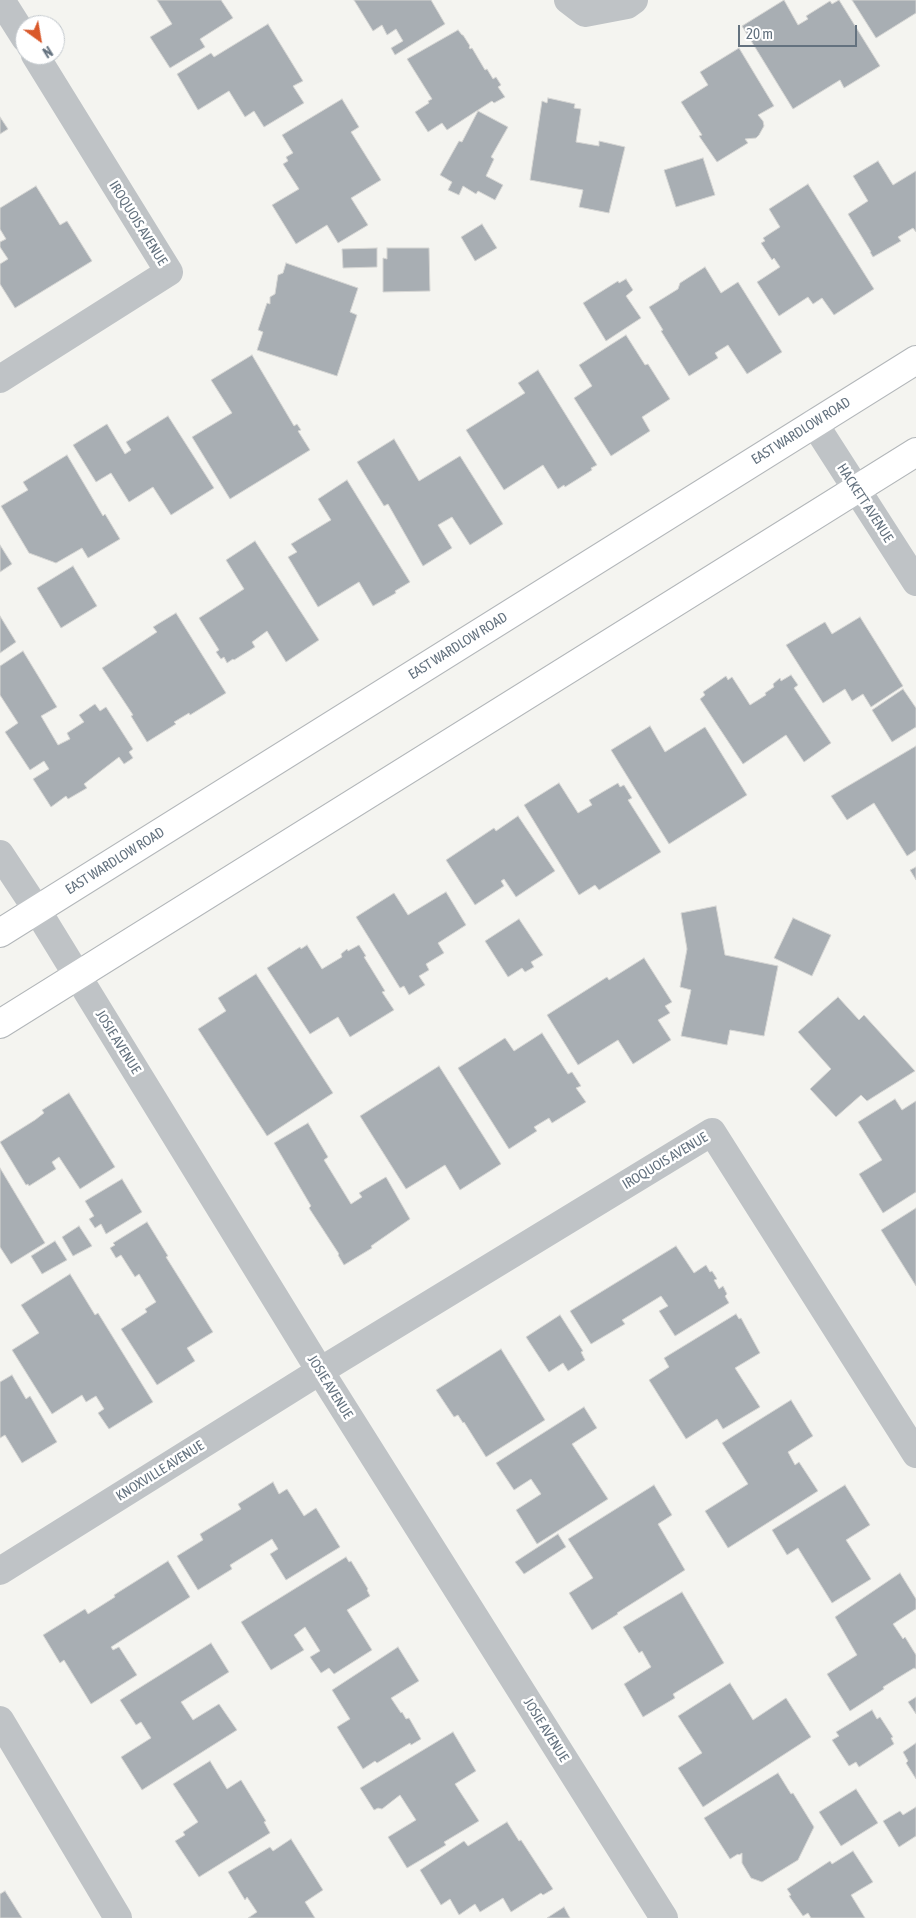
<!DOCTYPE html>
<style>
body{margin:0}
#map{position:relative;width:916px;height:1918px;overflow:hidden;background:#f4f4f0;font-family:"Asap Condensed",sans-serif}
canvas{display:block}
.north{position:absolute;left:15px;top:15px;width:50px;height:50px;box-sizing:border-box;background:#fff;border:1px solid #c1c7cc;border-radius:50%;rotate:148deg;font-size:14px;font-weight:700;line-height:20px;text-align:center;color:#64727f}
.north::after{content:'';display:block;margin:auto;width:18px;height:22px;background:#d9582a;clip-path:polygon(50% 0,100% 100%,50% 72%,0 100%)}
.scale{position:absolute;left:738px;top:25px;width:119px;height:22px;box-sizing:border-box;border:2px solid #64727f;border-top:0;padding-left:6px;font-size:15px;line-height:18px;white-space:nowrap;color:#64727f;-webkit-text-stroke:4px #fff;paint-order:stroke}
</style>
<div id="map">
<canvas width="916" height="1918"></canvas>
<div class="north">N</div>
<div class="scale">20 m</div>
</div>
<script>
const ctx = document.querySelector('canvas').getContext('2d');
ctx.lineJoin = 'round';
function paint(path, color) {
  ctx.fillStyle = color;
  ctx.fill(path, 'evenodd');
}
function shape(rows) {
  const path = new Path2D();
  for (const r of rows) {
    path.moveTo(r[0], r[1]);
    for (let i = 2; i < r.length; i += 2) path.lineTo(r[i], r[i + 1]);
  }
  return path;
}
function stroke(path, color, width, dash) {
  ctx.strokeStyle = color;
  ctx.lineWidth = width;
  ctx.lineCap = dash ? 'butt' : 'round';
  ctx.setLineDash(dash || []);
  ctx.stroke(path);
}
function write(font, color, halo, rows, align = 'center') {
  ctx.font = font + ' "Asap Condensed",sans-serif';
  ctx.lineWidth = 5;
  ctx.setLineDash([]);
  ctx.textBaseline = 'middle';
  ctx.strokeStyle = halo;
  ctx.fillStyle = color;
  for (const [text, x, y, turn = 0] of rows) {
    ctx.save();
    ctx.translate(x, y);
    ctx.rotate((+turn || 0) * Math.PI / 180);
    ctx.textAlign = isNaN(turn) ? turn : align;
    if (halo) ctx.strokeText(text, 0, 0);
    ctx.fillText(text, 0, 0);
    ctx.restore();
  }
}
const building = shape([
 [157,0,221,0,233,18,200,39,205,47,170,68,150,37,172,24,157,0],
 [354,0,431,0,445,24,395,55,391,48,403,41,396,29,387,35,382,25,373,31,354,0],
 [784,0,798,25,808,19,806,16,830,1,832,4,839,0,880,66,844,88,840,80,793,109,742,26,784,0],
 [852,0,916,0,916,13,876,38,852,0],
 [268,24,303,81,293,86,304,103,264,127,254,111,245,117,229,91,198,110,177,74,211,53,214,57,268,24],
 [458,30,462,35,463,35,470,46,469,47,470,49,472,48,485,70,487,69,493,79,496,77,501,85,498,87,505,97,494,103,492,101,447,130,442,123,428,132,415,112,429,103,428,101,432,99,407,59,458,30],
 [739,48,774,106,758,115,763,121,764,126,759,135,756,138,745,139,748,143,717,162,699,136,702,135,681,102,708,85,700,72,739,48],
 [548,98,575,104,574,108,581,109,576,142,599,146,599,141,625,147,609,213,579,207,583,190,530,180,542,101,547,103,548,98],
 [342,99,359,127,351,132,381,180,351,198,368,225,338,243,327,225,296,244,272,205,299,189,283,164,288,161,286,157,293,153,282,135,342,99],
 [478,111,508,127,491,157,494,159,486,176,503,185,495,200,478,191,476,194,463,186,459,195,448,190,452,182,440,175,459,141,462,142,478,111],
 [0,117,8,129,0,134,0,117],
 [703,158,715,195,676,207,664,170,703,158],
 [878,161,893,185,916,171,916,232,913,228,898,237,901,241,873,257,870,252,871,252,848,214,868,201,853,176,878,161],
 [808,184,874,289,834,315,822,298,813,304,808,297,779,316,757,282,780,267,774,258,772,260,761,243,765,241,763,238,780,227,769,209,808,184],
 [36,186,60,225,67,221,92,261,15,308,0,284,0,264,8,259,0,247,0,242,6,239,0,229,0,208,36,186],
 [482,224,497,248,475,261,461,237,482,224],
 [377,248,377,267,343,268,342,249,377,248],
 [387,248,429,248,430,291,383,292,383,258,387,259,387,248],
 [286,263,358,288,350,312,357,315,337,376,257,350,263,332,258,330,267,303,270,304,270,297,275,294,278,275,283,273,286,263],
 [705,267,721,293,738,282,782,352,747,374,728,345,715,353,718,358,689,376,661,331,663,330,649,307,678,289,680,283,705,267],
 [626,279,633,290,626,296,641,318,606,341,583,303,618,281,619,283,626,279],
 [626,335,645,365,648,364,670,399,642,417,650,431,611,456,574,398,592,386,579,365,626,335],
 [252,355,294,426,297,424,301,430,298,431,310,450,230,499,192,437,232,413,211,380,252,355],
 [538,370,597,465,591,468,592,470,565,487,564,485,558,489,543,465,504,490,466,430,525,393,518,383,538,370],
 [168,416,214,488,171,515,153,487,129,502,111,473,96,482,73,445,107,424,125,454,131,450,126,442,168,416],
 [394,439,419,481,460,456,503,524,470,545,452,517,438,525,452,548,423,566,388,504,384,506,357,462,394,439],
 [67,455,103,516,105,514,120,539,88,558,82,548,56,563,29,553,1,506,28,490,23,482,67,455],
 [347,480,410,582,395,591,396,593,373,606,359,582,318,607,288,557,297,552,291,544,331,520,318,499,347,480],
 [255,541,319,640,286,662,267,631,252,642,255,647,234,660,233,659,227,663,224,657,221,659,216,652,219,650,199,618,244,589,226,560,255,541],
 [0,545,12,564,0,572,0,545],
 [73,566,97,606,61,628,37,588,73,566],
 [176,613,226,693,190,715,189,713,174,722,176,724,147,742,131,716,133,715,102,668,157,632,153,627,176,613],
 [0,616,16,642,0,653,0,616],
 [860,617,903,686,871,707,863,694,852,701,845,689,823,703,786,645,825,622,832,634,860,617],
 [23,651,57,707,41,716,58,745,70,739,67,733,84,722,79,715,95,704,100,711,106,707,133,749,129,752,133,758,124,764,119,757,84,784,87,788,68,799,66,796,51,807,33,779,49,769,44,761,30,770,5,732,18,723,0,695,0,666,23,651],
 [791,675,798,685,794,688,831,743,804,762,786,735,743,764,700,699,705,695,703,692,726,676,728,680,732,677,750,705,766,695,765,693,774,687,773,684,780,678,781,681,791,675],
 [903,689,916,708,916,727,892,742,872,710,903,689],
 [650,726,665,752,705,727,747,795,669,844,611,750,650,726],
 [916,746,916,850,907,856,874,803,847,820,831,796,916,746],
 [559,783,578,813,592,805,589,800,618,783,620,787,624,785,632,798,628,800,661,852,599,890,595,885,579,895,524,805,559,783],
 [518,816,555,871,516,897,504,879,501,881,504,886,475,905,446,860,494,828,496,831,518,816],
 [916,867,916,880,910,870,916,867],
 [446,892,466,925,438,943,444,953,426,964,429,970,419,976,425,985,409,995,404,986,400,988,356,917,394,893,408,915,446,892],
 [716,906,725,955,778,966,764,1036,730,1030,727,1045,681,1036,691,990,680,987,687,949,681,913,716,906],
 [793,918,831,935,812,976,774,958,793,918],
 [519,919,543,955,531,962,534,967,525,972,522,968,508,977,485,941,519,919],
 [307,945,322,969,342,957,341,954,347,949,348,951,359,945,366,956,364,957,385,991,382,992,394,1010,350,1037,338,1017,310,1034,267,968,300,947,301,949,307,945],
 [644,958,672,1002,665,1006,670,1013,658,1020,671,1040,633,1064,618,1040,578,1065,547,1015,607,977,609,980,644,958],
 [256,974,333,1093,267,1136,198,1029,226,1011,218,998,256,974],
 [838,997,859,1020,864,1015,915,1071,867,1101,861,1095,836,1117,810,1089,831,1069,798,1032,838,997],
 [542,1033,568,1074,572,1072,581,1086,576,1088,586,1102,552,1123,549,1118,534,1127,537,1131,509,1149,458,1068,505,1038,514,1051,542,1033],
 [439,1066,501,1164,460,1190,445,1165,406,1189,360,1116,439,1066],
 [69,1093,115,1167,80,1189,59,1157,52,1162,56,1169,29,1186,28,1184,26,1185,0,1142,35,1120,44,1113,42,1110,69,1093],
 [895,1099,902,1110,916,1101,916,1192,883,1213,859,1174,882,1160,858,1122,895,1099],
 [308,1123,328,1157,324,1160,351,1204,362,1197,359,1193,386,1177,410,1219,371,1246,372,1248,344,1265,338,1255,339,1254,309,1208,311,1206,274,1143,308,1123],
 [0,1168,45,1243,11,1264,0,1247,0,1168],
 [122,1179,142,1212,106,1234,101,1224,95,1228,89,1219,94,1216,85,1201,122,1179],
 [916,1208,916,1286,881,1230,916,1208],
 [147,1222,168,1256,166,1257,213,1332,187,1348,195,1361,157,1385,121,1329,147,1312,145,1309,156,1302,139,1274,135,1277,121,1255,116,1258,110,1248,115,1245,113,1243,147,1222],
 [79,1226,92,1246,73,1256,62,1237,79,1226],
 [55,1241,67,1260,42,1274,31,1256,55,1241],
 [676,1246,694,1273,706,1265,710,1272,712,1271,717,1279,714,1280,719,1289,723,1286,727,1294,725,1296,729,1303,675,1336,659,1311,668,1306,661,1296,622,1320,625,1324,591,1344,570,1311,676,1246],
 [70,1274,95,1315,98,1313,153,1402,109,1429,98,1413,104,1409,96,1396,86,1402,82,1395,52,1414,12,1350,39,1333,21,1305,70,1274],
 [736,1314,739,1319,741,1318,760,1353,735,1368,760,1407,723,1429,717,1419,686,1439,649,1380,669,1367,664,1358,736,1314],
 [560,1315,583,1351,581,1352,585,1360,568,1371,563,1363,549,1372,526,1337,560,1315],
 [501,1349,545,1420,486,1457,464,1422,463,1423,458,1415,454,1417,436,1390,501,1349],
 [12,1375,26,1399,30,1396,57,1442,22,1463,5,1435,0,1438,0,1382,12,1375],
 [791,1400,813,1436,788,1452,795,1465,799,1462,818,1491,728,1548,705,1511,748,1484,722,1443,791,1400],
 [584,1407,597,1428,572,1444,608,1499,537,1544,516,1510,541,1494,531,1479,514,1490,496,1463,584,1407],
 [273,1482,279,1494,287,1489,304,1516,316,1508,340,1547,286,1580,270,1554,278,1549,272,1539,230,1565,232,1569,198,1590,177,1556,203,1540,200,1534,241,1509,238,1504,273,1482],
 [654,1485,672,1515,658,1524,685,1570,617,1613,618,1614,592,1630,569,1593,593,1578,568,1539,654,1485],
 [845,1485,870,1525,846,1540,871,1579,832,1603,798,1548,787,1555,772,1530,845,1485],
 [558,1534,566,1547,524,1574,515,1562,558,1534],
 [346,1557,349,1562,351,1561,368,1589,367,1590,370,1596,347,1610,372,1650,334,1674,329,1668,321,1673,310,1657,320,1651,305,1627,294,1635,304,1650,271,1670,241,1622,346,1557],
 [168,1561,190,1597,111,1647,113,1650,119,1647,137,1675,91,1704,64,1660,60,1663,43,1635,85,1609,88,1614,115,1597,114,1595,168,1561],
 [900,1573,916,1599,916,1609,893,1624,903,1639,905,1637,916,1655,916,1669,914,1668,883,1687,884,1689,850,1711,827,1674,857,1655,835,1617,900,1573],
 [682,1592,724,1663,673,1694,675,1698,643,1717,624,1684,651,1667,642,1651,639,1653,623,1627,682,1592],
 [211,1643,229,1672,181,1702,193,1720,219,1704,237,1730,142,1790,121,1757,151,1738,141,1722,136,1725,120,1700,211,1643],
 [398,1647,419,1681,391,1698,401,1713,402,1712,406,1719,409,1718,421,1739,411,1745,410,1743,377,1763,375,1761,363,1769,337,1727,350,1719,332,1690,398,1647],
 [730,1683,753,1720,786,1698,811,1737,703,1807,678,1768,702,1753,678,1716,730,1683],
 [916,1697,916,1714,908,1702,916,1697],
 [872,1710,877,1719,880,1717,893,1737,891,1738,894,1744,859,1767,856,1762,849,1766,832,1740,839,1736,836,1732,872,1710],
 [453,1732,476,1771,455,1784,479,1821,444,1842,446,1845,407,1868,388,1837,416,1820,400,1795,382,1809,378,1808,374,1810,360,1788,453,1732],
 [916,1743,916,1779,906,1763,908,1761,903,1752,916,1743],
 [210,1761,227,1789,241,1780,266,1821,264,1822,270,1833,199,1877,175,1841,185,1835,183,1832,198,1822,173,1784,210,1761],
 [778,1773,791,1794,793,1793,814,1827,798,1860,762,1882,751,1878,742,1863,742,1853,739,1855,738,1854,730,1859,704,1818,778,1773],
 [856,1789,878,1823,841,1846,819,1812,856,1789],
 [916,1807,916,1836,899,1847,883,1821,900,1811,903,1815,916,1807],
 [507,1822,519,1841,521,1840,553,1889,543,1895,541,1893,511,1912,503,1898,480,1912,475,1904,459,1915,450,1899,441,1905,420,1870,464,1841,468,1846,507,1822],
 [291,1839,323,1890,305,1902,315,1918,248,1918,257,1912,247,1897,245,1900,228,1872,270,1847,273,1851,291,1839],
 [853,1851,873,1882,851,1895,865,1918,811,1918,808,1913,803,1916,789,1896,791,1895,787,1889,830,1861,832,1864,853,1851],
 [5,1891,22,1918,0,1918,0,1894,5,1891],
 [564,1907,570,1918,547,1918,564,1907]
]);
paint(building, '#a8aeb3');
stroke(building, '#d5d5d3', 1);
const major = shape([
 [0,933,916,360],
 [0,1024,916,452]
]);
stroke(major, '#b2b6b9', 30);
stroke(shape([
 [1,0,25,38],
 [568,0,585,13,627,5,634,0],
 [0,379,169,272,35,55],
 [814,423,916,582],
 [0,854,37,910,320,1371,664,1918],
 [0,1571,320,1371,712,1132,916,1454],
 [0,1720,118,1918]
]), '#bfc3c6', 28);
stroke(major, '#fff', 28);
write('14px', '#64727f', '#fff', [
 ["IROQUOIS AVENUE",138,223,58],
 ["EAST WARDLOW ROAD",801,431,-32],
 ["HACKETT AVENUE",865,503,57],
 ["EAST WARDLOW ROAD",458,646,-32],
 ["EAST WARDLOW ROAD",115,861,-32],
 ["JOSIE AVENUE",118,1042,58],
 ["IROQUOIS AVENUE",665,1161,-31],
 ["JOSIE AVENUE",330,1387,58],
 ["KNOXVILLE AVENUE",160,1471,-32],
 ["JOSIE AVENUE",546,1730,58]
]);
</script>
